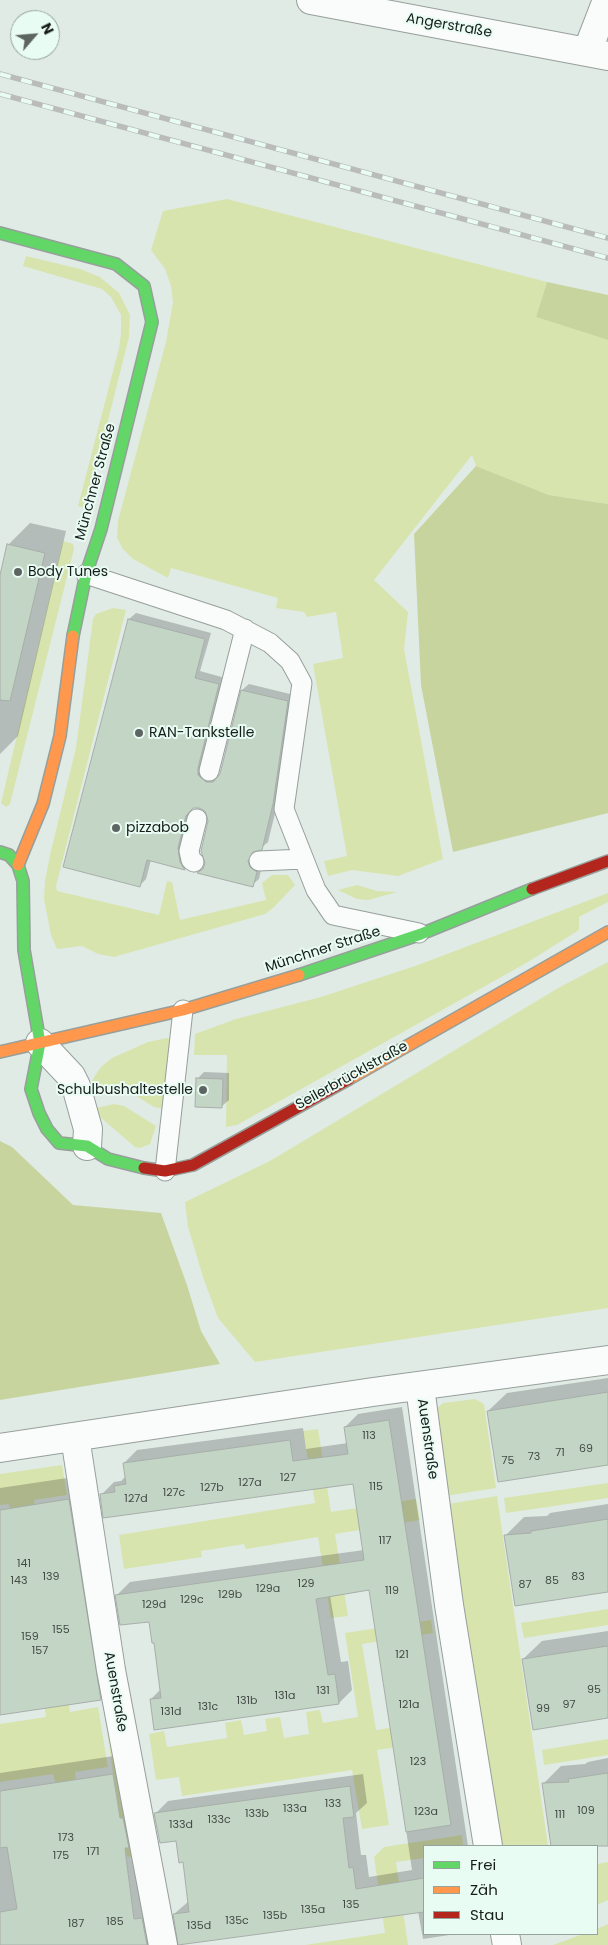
<!DOCTYPE html>
<meta charset="utf-8">
<style>
body{margin:0}
#map{position:relative;width:608px;height:1945px;overflow:hidden;background:#e0ebe6;font-family:Poppins,sans-serif}
canvas{display:block}
.legend{position:absolute;left:423px;top:1845px;width:175px;height:90px;box-sizing:border-box;background:#e9fcf4;border:1px solid #95a39d;margin:0;padding:6px 9px;list-style:none;font-size:15px;color:#171d1b}
.legend li{display:flex;align-items:center;gap:10px;height:25px}
.legend b{width:25px;border:1px solid #95a39d}
.north{position:absolute;left:10px;top:10px;width:50px;height:50px;box-sizing:border-box;background:#e9fcf4;border:1px solid #95a39d;border-radius:50%;rotate:63deg;font-size:14px;font-weight:700;line-height:20px;text-align:center;color:#171d1b}
.north::after{content:'';display:block;margin:auto;width:18px;height:22px;background:#5d6562;clip-path:polygon(50% 0,100% 100%,50% 72%,0 100%)}
</style>
<div id="map">
<canvas width="608" height="1945"></canvas>
<ul class="legend">
<li><b style="height:6px;background:#63d668"></b>Frei</li>
<li><b style="height:6px;background:#ff974d"></b>Zäh</li>
<li><b style="height:6px;background:#b3261e"></b>Stau</li>
</ul>
<div class="north">N</div>
</div>
<script>
const ctx = document.querySelector('canvas').getContext('2d');
ctx.lineJoin = 'round';
function paint(path, color) {
  ctx.fillStyle = color;
  ctx.fill(path, 'evenodd');
}
function shape(rows) {
  const path = new Path2D();
  for (const r of rows) {
    path.moveTo(r[0], r[1]);
    for (let i = 2; i < r.length; i += 2) path.lineTo(r[i], r[i + 1]);
  }
  return path;
}
function stroke(path, color, width, dash) {
  ctx.strokeStyle = color;
  ctx.lineWidth = width;
  ctx.lineCap = dash ? 'butt' : 'round';
  ctx.setLineDash(dash || []);
  ctx.stroke(path);
}
function write(font, color, halo, rows, align = 'center') {
  ctx.font = font + ' Poppins,sans-serif';
  ctx.lineWidth = 4;
  ctx.setLineDash([]);
  ctx.textBaseline = 'middle';
  ctx.strokeStyle = halo;
  ctx.fillStyle = color;
  for (const [text, x, y, turn = 0] of rows) {
    ctx.save();
    ctx.translate(x, y);
    ctx.rotate((+turn || 0) * Math.PI / 180);
    ctx.textAlign = isNaN(turn) ? turn : align;
    if (halo) ctx.strokeText(text, 0, 0);
    ctx.fillText(text, 0, 0);
    ctx.restore();
  }
}
paint(shape([
 [227,199,547,282,536,317,608,340,608,504,549,495,476,466,472,455,374,580,408,612,404,649,443,859,398,876,352,870,328,876,324,861,347,856,313,664,343,658,336,612,307,617,304,612,276,608,278,598,171,568,168,578,133,559,123,549,117,538,118,521,166,342,173,302,171,286,165,269,151,250,163,211],
 [26,256,80,269,100,277,119,293,130,315,129,337,86,508,78,506,119,348,121,333,121,315,111,297,102,289,23,266],
 [63,541,73,544,74,549,10,804,6,807,1,803],
 [113,608,126,610,56,886,57,891,159,915,167,881,172,882,180,920,266,900,262,883,272,875,288,875,295,885,273,908,265,914,114,957,98,954,82,946,57,949,51,935,44,899,45,881,50,855,76,748,93,619,96,614],
 [357,885,377,891,397,892,368,900,357,899,338,890],
 [608,893,608,902,579,917,579,930,528,962,237,1125,226,1127,227,1055,194,1055,195,1034,236,1019,321,997,418,965],
 [608,962,608,1308,255,1362,218,1318,203,1277,188,1227,185,1202,270,1161,560,987],
 [167,1038,169,1039,169,1058,163,1109,154,1107,125,1089,92,1088,92,1081,96,1074,102,1066,112,1058,148,1042],
 [114,1104,124,1106,156,1126,150,1144,140,1148,135,1147,100,1117,96,1108],
 [475,1399,484,1404,496,1488,445,1496,435,1410,443,1403],
 [318,1429,331,1512,416,1499,420,1520,335,1534,348,1616,331,1618,318,1537,246,1549,244,1544,201,1551,202,1557,124,1569,119,1535,315,1503,303,1431],
 [62,1465,67,1495,34,1500,37,1517,12,1521,9,1504,0,1505,0,1474],
 [608,1483,608,1498,506,1513,504,1498],
 [497,1496,548,1846,497,1846,448,1504],
 [608,1609,608,1625,524,1638,521,1623],
 [431,1620,433,1633,362,1644,376,1730,435,1721,438,1741,377,1750,389,1825,362,1829,352,1770,182,1796,179,1777,156,1780,149,1734,164,1731,167,1747,227,1738,225,1723,241,1720,244,1735,267,1731,265,1719,280,1717,284,1738,309,1734,306,1712,320,1710,323,1723,358,1717,345,1633],
 [99,1671,137,1856,127,1857,113,1774],
 [65,1681,70,1712,98,1707,108,1767,75,1772,76,1782,56,1785,53,1774,0,1782,0,1724,46,1717,41,1685],
 [608,1739,608,1755,544,1765,542,1750],
 [462,1835,463,1846,424,1846,424,1858,396,1862,408,1945,305,1945,385,1933,374,1857,384,1847],
 [608,1862,608,1900,597,1905,597,1864],
 [608,1924,608,1945,553,1945,583,1934,597,1934,597,1929]
]), '#d8e4ad');
paint(shape([
 [547,282,608,295,608,340,536,317],
 [476,466,549,495,608,504,608,813,453,852,421,685,414,534],
 [0,1141,12,1147,73,1205,161,1213,187,1285,201,1331,220,1364,0,1400]
]), '#c8d49d');
paint(shape([
 [30,523,66,531,18,736,0,754,0,581,8,545],
 [136,613,211,633,200,671,225,678,213,776,221,775,242,690,249,684,294,695,279,797,268,842,254,854,262,865,259,879,252,885,199,872,205,866,209,821,206,810,200,807,192,808,184,841,191,862,185,868,151,860,146,879,139,886,129,619],
 [204,1072,229,1073,229,1100,222,1106,197,1079],
 [608,1378,608,1464,488,1411,507,1393],
 [402,1407,468,1846,424,1846,424,1934,456,1934,423,1939,418,1911,174,1914,189,1901,184,1861,177,1840,155,1814,168,1801,363,1774,367,1803,356,1813,361,1855,366,1855,369,1877,412,1870,370,1588,330,1595,341,1662,348,1661,352,1690,339,1703,151,1699,161,1689,155,1641,150,1620,117,1595,130,1582,364,1550,354,1482,101,1495,114,1482,121,1481,126,1476,124,1463,137,1450,303,1428,306,1449,348,1443,345,1427,358,1414],
 [94,1474,126,1673,100,1699,0,1714,0,1488],
 [608,1504,608,1590,506,1535,524,1517,547,1516,550,1513],
 [608,1631,608,1717,523,1659,542,1641],
 [134,1753,150,1945,0,1945,0,1773],
 [608,1758,608,1845,553,1846,543,1784,561,1766,585,1764,588,1762]
]), '#0003');
const building = shape([
 [7,544,45,553,10,701,0,700,0,575,7,544],
 [128,619,205,639,195,678,219,684,198,768,198,775,206,782,213,782,220,774,241,690,288,701,273,804,262,850,253,852,248,861,250,867,257,872,253,887,197,873,203,869,205,863,201,851,208,821,205,811,199,808,193,808,186,816,178,848,180,862,185,870,147,860,140,887,63,867,128,619],
 [196,1078,223,1079,222,1108,195,1107,196,1078],
 [608,1392,608,1465,498,1482,487,1411,608,1392],
 [389,1420,451,1825,406,1832,369,1590,316,1599,328,1675,335,1674,339,1704,154,1730,150,1699,161,1698,154,1643,152,1643,149,1622,120,1625,115,1595,364,1560,353,1484,103,1518,100,1494,115,1492,114,1486,126,1484,123,1463,290,1440,293,1461,348,1454,344,1427,389,1420],
 [69,1499,101,1700,0,1715,0,1510,69,1499],
 [608,1519,608,1592,515,1606,504,1535,531,1533,531,1531,608,1519],
 [608,1646,608,1718,533,1730,522,1659,608,1646],
 [608,1773,608,1846,551,1846,542,1783,569,1782,568,1779,608,1773],
 [113,1774,120,1818,123,1818,129,1848,125,1848,126,1857,134,1919,142,1918,147,1945,0,1945,0,1912,17,1909,7,1847,0,1848,0,1791,113,1774],
 [350,1786,354,1817,343,1818,349,1868,353,1867,356,1889,424,1878,424,1912,178,1945,173,1914,189,1912,183,1862,179,1863,176,1841,160,1843,154,1813,350,1786]
]);
paint(building, '#c3d5c4');
stroke(building, '#a7aeaa', 1);
const lane = shape([
 [86,574,226,620,270,643,290,661,302,683,284,809,316,890,333,915,419,933],
 [209,771,245,629],
 [259,861,303,859],
 [194,862,191,860,189,851,197,819],
 [165,1171,183,1010]
]);
const street = shape([
 [311,0,608,56],
 [587,52,607,0],
 [40,1043,71,1076,76,1086,88,1129,87,1146],
 [420,1387,449,1605,488,1846],
 [75,1437,111,1670,163,1945],
 [0,1448,373,1392,608,1360],
 [505,1934,507,1945]
]);
const fast = shape([
 [0,233,116,264,144,286,152,322,101,529,86,574,73,636],
 [0,852,9,855,18,865,23,881,24,950,40,1043,31,1089,39,1113,47,1129,59,1143,87,1146,108,1159,144,1168],
 [299,975,421,934,532,889]
]);
const slow = shape([
 [18,865,43,804,60,736,73,636],
 [0,1052,183,1010,299,975],
 [349,1079,608,932]
]);
const jam = shape([
 [532,889,608,861],
 [144,1168,165,1171,193,1165,349,1079]
]);
stroke(lane, '#979f9b', 21);
stroke(street, '#979f9b', 30);
stroke(fast, '#979f9b', 14);
stroke(slow, '#979f9b', 14);
stroke(jam, '#979f9b', 14);
stroke(lane, '#fafcfb', 19);
stroke(street, '#fafcfb', 28);
stroke(fast, '#63d668', 11);
stroke(slow, '#ff974d', 11);
stroke(jam, '#b3261e', 11);
const rail = shape([
 [0,74,608,238],
 [0,94,608,258]
]);
stroke(rail, '#babcbc', 5.5);
stroke(rail, '#e9fcf4', 4, [11]);
for (const [x, y, r, color] of [
 [18,572,5,"#5d6562"],
 [139,733,5,"#5d6562"],
 [116,828,5,"#5d6562"],
 [203,1090,5,"#5d6562"]
]) {
  const dot = new Path2D();
  dot.arc(x, y, r, 0, 2 * Math.PI);
  ctx.fillStyle = color;
  ctx.fill(dot);
  stroke(dot, '#e9fcf4', 2);
}
write('11px', '#424b45', null, [
 ["113",369,1436],
 ["69",586,1449],
 ["71",560,1453],
 ["73",534,1457],
 ["75",508,1461],
 ["127",288,1478],
 ["127a",250,1483],
 ["115",376,1487],
 ["127b",212,1488],
 ["127c",174,1493],
 ["127d",136,1499],
 ["117",385,1541],
 ["141",24,1564],
 ["139",51,1577],
 ["83",578,1577],
 ["143",19,1581],
 ["85",552,1581],
 ["129",306,1584],
 ["87",525,1585],
 ["129a",268,1589],
 ["119",392,1591],
 ["129b",230,1595],
 ["129c",192,1600],
 ["129d",154,1605],
 ["155",61,1630],
 ["159",30,1637],
 ["157",40,1651],
 ["121",402,1655],
 ["95",594,1690],
 ["131",323,1691],
 ["131a",285,1696],
 ["131b",247,1701],
 ["121a",409,1705],
 ["97",569,1705],
 ["131c",208,1707],
 ["99",543,1709],
 ["131d",171,1712],
 ["123",418,1762],
 ["133",333,1804],
 ["133a",295,1809],
 ["109",586,1811],
 ["123a",426,1812],
 ["133b",257,1814],
 ["111",560,1815],
 ["133c",219,1820],
 ["133d",181,1825],
 ["173",66,1838],
 ["171",93,1852],
 ["175",61,1856],
 ["135",351,1905],
 ["135a",313,1910],
 ["135b",275,1916],
 ["135c",237,1921],
 ["185",115,1922],
 ["187",76,1924],
 ["135d",199,1926]
]);
write('14px', '#171d1b', '#e9fcf4', [
 ["Angerstraße",449,26,10],
 ["Münchner Straße",96,482,-75],
 ["Münchner Straße",323,950,-18],
 ["Seilerbrücklstraße",352,1076,-29],
 ["Auenstraße",427,1439,82],
 ["Auenstraße",115,1692,80]
]);
write('14px', '#171d1b', '#e9fcf4', [
 ["Body Tunes",28,572],
 ["RAN-Tankstelle",149,733],
 ["pizzabob",126,828],
 ["Schulbushaltestelle",193,1090,"right"]
], 'left');
</script>
